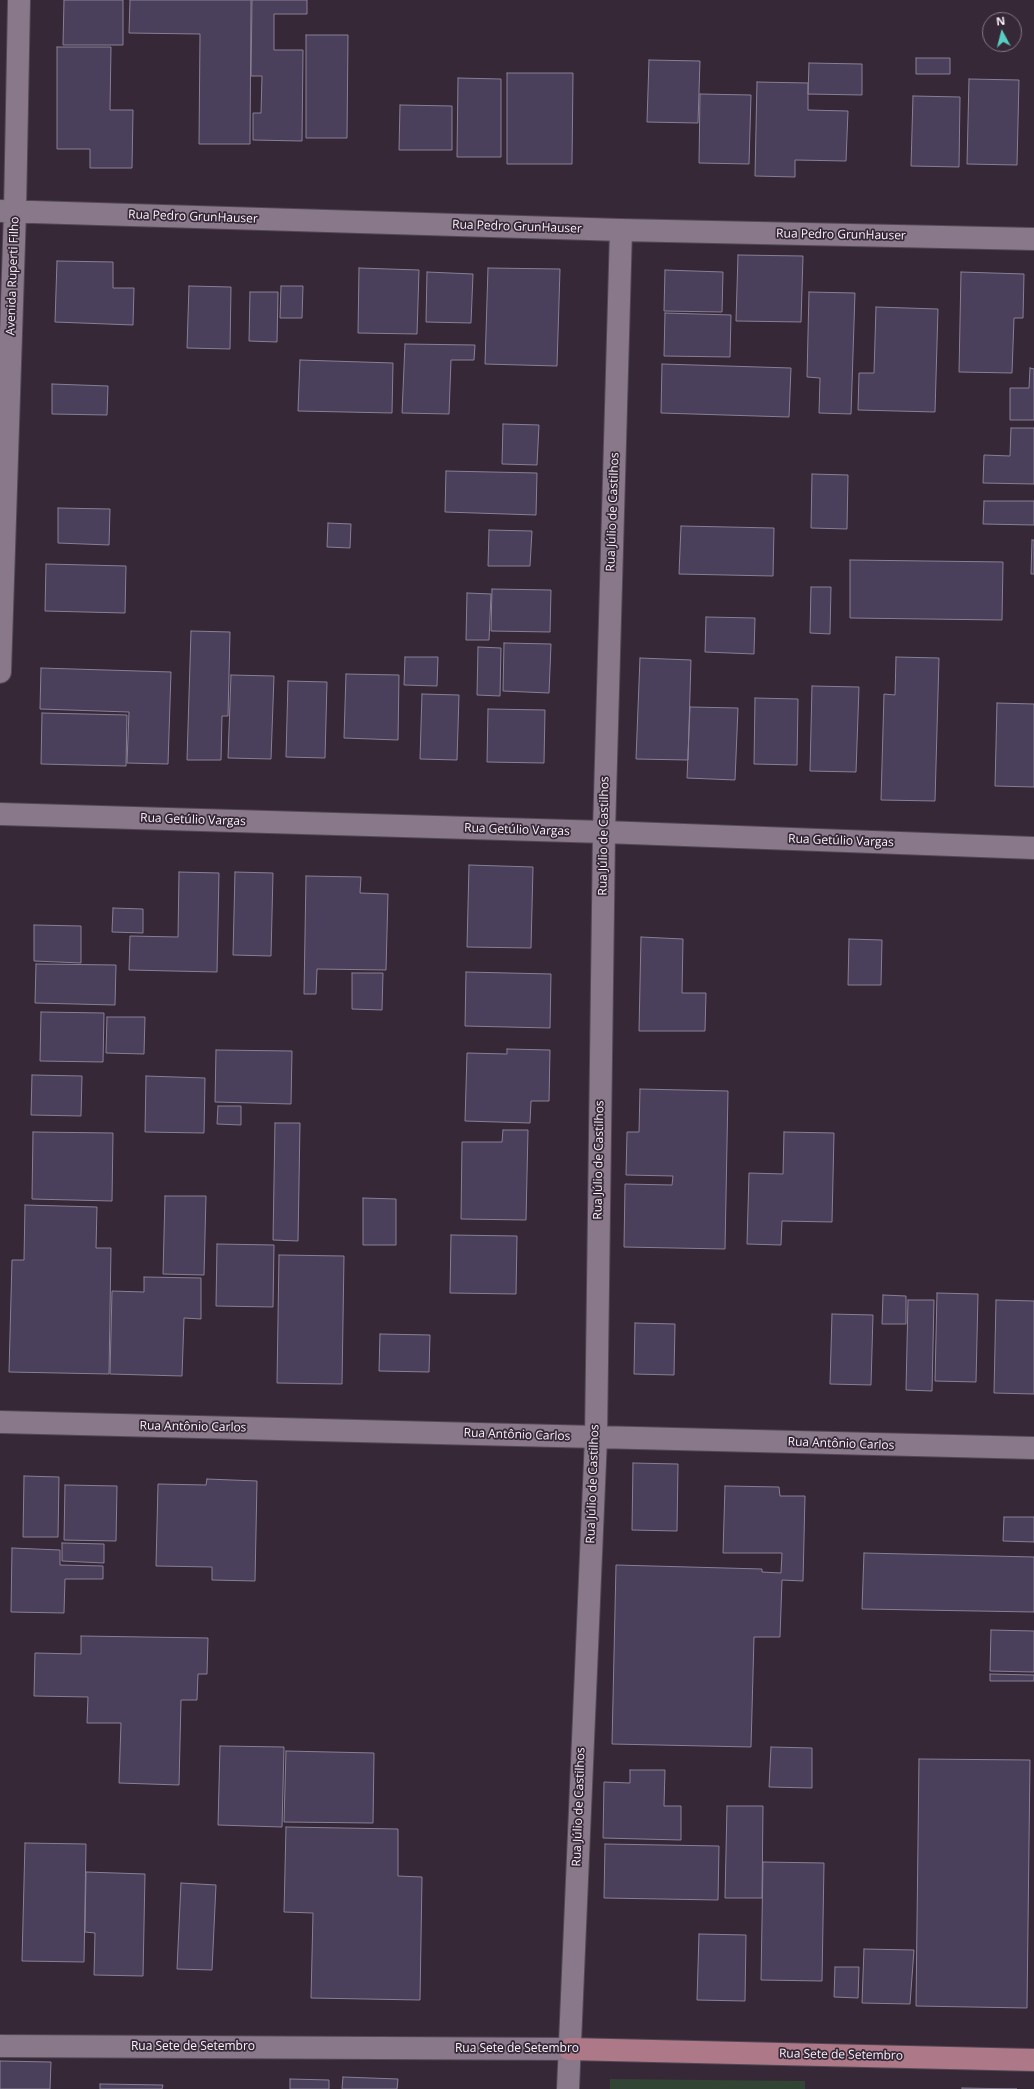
<!DOCTYPE html>
<meta charset="utf-8">
<style>
body{margin:0}
#map{position:relative;width:1034px;height:2089px;overflow:hidden;background:#362837;font-family:"Open Sans",sans-serif}
canvas{display:block}
.north{position:absolute;left:982px;top:12px;width:40px;height:40px;box-sizing:border-box;background:#362837;border:1px solid #847885;border-radius:50%;rotate:353deg;font-size:11px;font-weight:700;line-height:16px;text-align:center;color:#faf1fb}
.north::after{content:'';display:block;margin:auto;width:14px;height:18px;background:#57cec1;clip-path:polygon(50% 0,100% 100%,50% 72%,0 100%)}
</style>
<div id="map">
<canvas width="1034" height="2089"></canvas>
<div class="north">N</div>
</div>
<script>
const ctx = document.querySelector('canvas').getContext('2d');
ctx.lineJoin = 'round';
function paint(path, color) {
  ctx.fillStyle = color;
  ctx.fill(path, 'evenodd');
}
function shape(rows) {
  const path = new Path2D();
  for (const r of rows) {
    path.moveTo(r[0], r[1]);
    for (let i = 2; i < r.length; i += 2) path.lineTo(r[i], r[i + 1]);
  }
  return path;
}
function stroke(path, color, width, dash) {
  ctx.strokeStyle = color;
  ctx.lineWidth = width;
  ctx.lineCap = dash ? 'butt' : 'round';
  ctx.setLineDash(dash || []);
  ctx.stroke(path);
}
function write(font, color, halo, rows, align = 'center') {
  ctx.font = font + ' "Open Sans",sans-serif';
  ctx.lineWidth = 3.5;
  ctx.setLineDash([]);
  ctx.textBaseline = 'middle';
  ctx.strokeStyle = halo;
  ctx.fillStyle = color;
  for (const [text, x, y, turn = 0] of rows) {
    ctx.save();
    ctx.translate(x, y);
    ctx.rotate((+turn || 0) * Math.PI / 180);
    ctx.textAlign = isNaN(turn) ? turn : align;
    if (halo) ctx.strokeText(text, 0, 0);
    ctx.fillText(text, 0, 0);
    ctx.restore();
  }
}
paint(shape([
 [610,2079,805,2081,805,2089,610,2089]
]), '#324434');
const building = shape([
 [64,0,123,0,123,45,63,45,64,0],
 [130,0,251,0,250,144,199,144,200,34,129,33,130,0],
 [252,0,307,0,307,14,274,14,274,50,303,50,302,141,253,140,253,113,261,113,262,76,251,76,252,0],
 [306,35,348,35,347,138,306,138,306,35],
 [57,47,111,47,110,110,133,110,132,168,90,168,90,149,57,149,57,47],
 [916,58,950,58,950,74,916,74,916,58],
 [649,60,700,61,698,123,647,122,649,60],
 [809,63,862,64,862,95,808,94,809,63],
 [507,73,573,73,572,164,507,164,507,73],
 [458,78,501,79,501,157,457,157,458,78],
 [969,79,1019,80,1017,165,967,164,969,79],
 [757,82,808,83,808,110,848,111,846,161,795,160,795,177,755,176,757,82],
 [700,94,751,95,749,164,699,163,700,94],
 [913,96,960,97,959,167,911,166,913,96],
 [400,105,452,106,452,150,399,150,400,105],
 [738,255,803,256,801,322,736,321,738,255],
 [57,261,113,262,113,288,134,288,133,325,55,322,57,261],
 [359,268,419,270,417,334,358,333,359,268],
 [488,268,560,269,557,366,485,364,488,268],
 [665,270,723,272,722,312,664,311,665,270],
 [427,272,473,274,471,323,426,322,427,272],
 [961,272,1024,274,1023,318,1014,318,1012,373,959,372,961,272],
 [189,286,231,287,230,349,187,348,189,286],
 [281,286,303,286,302,318,280,318,281,286],
 [250,292,278,292,277,342,249,341,250,292],
 [809,292,855,293,851,414,819,413,820,378,807,377,809,292],
 [876,307,938,309,935,412,858,410,859,373,874,373,876,307],
 [665,313,731,315,730,357,664,356,665,313],
 [405,344,475,345,474,360,451,360,449,414,402,413,405,344],
 [300,360,393,363,392,413,298,411,300,360],
 [662,364,791,368,789,417,661,413,662,364],
 [1030,368,1034,369,1034,420,1010,420,1010,388,1029,388,1030,368],
 [52,384,108,386,107,415,52,414,52,384],
 [503,424,539,425,537,465,502,464,503,424],
 [1011,428,1034,428,1034,484,983,483,984,455,1010,456,1011,428],
 [446,471,537,473,536,515,445,512,446,471],
 [812,474,848,475,847,529,811,528,812,474],
 [984,501,1034,501,1034,525,983,524,984,501],
 [58,508,110,509,109,545,58,543,58,508],
 [328,523,351,524,350,548,327,547,328,523],
 [681,526,774,528,773,576,679,574,681,526],
 [489,530,532,531,530,566,488,566,489,530],
 [1032,540,1034,540,1034,574,1031,574,1032,540],
 [850,560,1003,562,1002,620,850,618,850,560],
 [46,564,126,566,125,613,45,611,46,564],
 [811,587,831,587,830,634,810,633,811,587],
 [492,589,551,590,550,632,491,631,492,589],
 [467,593,491,594,489,640,466,640,467,593],
 [706,617,755,618,754,654,705,652,706,617],
 [191,631,230,632,228,716,222,716,221,760,187,760,191,631],
 [504,643,551,644,549,693,503,691,504,643],
 [478,647,501,648,500,696,477,695,478,647],
 [405,657,438,657,437,686,404,685,405,657],
 [896,657,939,658,935,801,881,800,884,694,895,695,896,657],
 [640,658,691,660,688,760,636,759,640,658],
 [41,668,171,672,168,764,127,763,129,712,40,709,41,668],
 [346,674,399,675,398,740,344,738,346,674],
 [231,675,274,676,271,759,228,758,231,675],
 [288,681,327,682,325,758,286,757,288,681],
 [812,686,859,687,856,772,810,771,812,686],
 [422,694,459,695,457,760,420,759,422,694],
 [755,698,798,699,797,765,754,764,755,698],
 [997,703,1034,704,1034,787,995,786,997,703],
 [690,707,738,708,735,780,687,778,690,707],
 [488,709,545,710,544,763,487,762,488,709],
 [42,713,127,715,126,766,41,764,42,713],
 [469,865,533,867,531,948,467,947,469,865],
 [179,872,219,873,217,972,129,970,130,936,178,937,179,872],
 [235,872,273,873,271,956,233,955,235,872],
 [306,876,361,877,360,893,388,894,386,970,317,969,316,994,304,994,306,876],
 [113,908,143,909,143,933,112,932,113,908],
 [34,925,81,926,81,963,34,961,34,925],
 [641,937,683,939,682,993,706,993,705,1031,639,1031,641,937],
 [849,939,882,940,881,985,848,985,849,939],
 [36,964,116,965,115,1005,35,1003,36,964],
 [466,972,551,974,550,1028,465,1026,466,972],
 [352,973,383,973,382,1010,352,1009,352,973],
 [41,1012,104,1013,103,1062,40,1061,41,1012],
 [107,1017,145,1017,144,1054,106,1053,107,1017],
 [507,1049,550,1050,549,1101,531,1101,530,1123,465,1121,467,1053,507,1054,507,1049],
 [216,1050,292,1051,291,1104,215,1102,216,1050],
 [32,1075,82,1076,81,1116,31,1115,32,1075],
 [146,1076,205,1078,204,1133,145,1132,146,1076],
 [640,1089,728,1091,725,1249,624,1247,625,1184,672,1185,673,1176,626,1175,627,1132,639,1132,640,1089],
 [218,1106,241,1106,241,1125,217,1124,218,1106],
 [275,1123,300,1123,298,1241,273,1240,275,1123],
 [503,1130,528,1130,526,1220,461,1219,462,1142,502,1142,503,1130],
 [33,1132,113,1133,112,1201,32,1199,33,1132],
 [784,1132,834,1133,832,1222,782,1221,781,1245,747,1244,749,1173,783,1174,784,1132],
 [165,1196,206,1196,204,1275,163,1274,165,1196],
 [363,1198,396,1199,396,1245,363,1245,363,1198],
 [25,1205,97,1207,96,1248,111,1248,109,1374,9,1372,12,1260,24,1260,25,1205],
 [451,1235,517,1236,516,1294,450,1293,451,1235],
 [217,1244,274,1245,273,1307,216,1306,217,1244],
 [279,1255,344,1256,342,1384,277,1383,279,1255],
 [144,1277,201,1278,201,1319,184,1318,182,1376,110,1374,112,1291,144,1292,144,1277],
 [937,1293,978,1294,976,1382,935,1381,937,1293],
 [883,1295,906,1296,906,1324,882,1324,883,1295],
 [908,1300,934,1300,932,1391,906,1390,908,1300],
 [996,1300,1034,1301,1034,1394,994,1393,996,1300],
 [832,1314,873,1315,871,1385,830,1384,832,1314],
 [635,1323,675,1324,674,1375,634,1374,635,1323],
 [380,1334,430,1335,429,1372,379,1371,380,1334],
 [633,1463,678,1464,677,1531,632,1530,633,1463],
 [24,1476,59,1477,58,1537,23,1537,24,1476],
 [207,1479,257,1481,255,1581,212,1580,212,1567,156,1566,158,1484,206,1485,207,1479],
 [65,1485,117,1486,116,1541,64,1540,65,1485],
 [725,1486,779,1487,780,1496,805,1496,803,1581,782,1580,780,1637,754,1637,751,1747,612,1744,616,1565,762,1569,762,1572,781,1573,782,1553,723,1553,725,1486],
 [1004,1517,1034,1517,1034,1542,1003,1541,1004,1517],
 [62,1543,104,1544,104,1563,62,1561,62,1543],
 [12,1548,60,1550,60,1565,103,1566,103,1579,65,1579,64,1613,11,1612,12,1548],
 [864,1553,1034,1557,1034,1612,862,1609,864,1553],
 [991,1630,1034,1631,1034,1672,990,1671,991,1630],
 [81,1636,208,1638,207,1674,198,1674,197,1700,181,1700,179,1785,119,1783,121,1723,87,1723,88,1697,34,1696,35,1653,81,1654,81,1636],
 [990,1674,1034,1675,1034,1681,990,1681,990,1674],
 [220,1746,284,1747,282,1827,218,1825,220,1746],
 [771,1747,812,1748,812,1788,769,1787,771,1747],
 [286,1751,374,1753,373,1823,284,1822,286,1751],
 [919,1759,1030,1760,1027,2008,916,2006,919,1759],
 [630,1770,665,1770,664,1806,681,1806,681,1840,603,1838,604,1782,630,1783,630,1770],
 [727,1806,763,1806,762,1898,725,1898,727,1806],
 [286,1827,398,1829,398,1876,422,1877,420,2000,311,1998,313,1913,284,1912,286,1827],
 [25,1843,86,1844,84,1962,22,1961,25,1843],
 [605,1844,719,1846,718,1900,604,1898,605,1844],
 [763,1862,824,1863,822,1981,761,1980,763,1862],
 [86,1872,145,1874,143,1976,94,1975,95,1933,85,1932,86,1872],
 [181,1883,216,1885,212,1970,177,1969,181,1883],
 [699,1934,746,1935,745,2001,697,2000,699,1934],
 [864,1949,914,1950,910,2004,862,2003,864,1949],
 [835,1967,859,1967,858,1998,834,1997,835,1967],
 [0,2061,51,2062,50,2089,0,2089,0,2061],
 [343,2077,398,2079,397,2089,342,2089,343,2077],
 [290,2079,329,2080,329,2089,290,2089,290,2079],
 [100,2084,163,2085,162,2089,100,2089,100,2084],
 [962,2088,1017,2089,962,2089,962,2088]
]);
paint(building, '#4b405b');
stroke(building, '#877f94', 1);
const minor = shape([
 [0,211,621,230,1034,239],
 [0,672,15,211,19,0],
 [0,814,604,832,1034,848],
 [0,1422,1034,1448],
 [0,2046,569,2049],
 [568,2089,596,1438,604,832,621,230]
]);
const major = shape([
 [569,2049,1034,2060]
]);
stroke(minor, '#524753', 24);
stroke(major, '#524753', 24);
stroke(minor, '#887889', 22);
stroke(major, '#ad7888', 22);
write('12px', '#faf1fb', '#362837', [
 ["Rua Pedro GrunHauser",193,217,2],
 ["Rua Pedro GrunHauser",517,227,2],
 ["Rua Pedro GrunHauser",841,235,1],
 ["Avenida Ruperti Filho",13,276,-88],
 ["Rua Júlio de Castilhos",613,512,-88],
 ["Rua Getúlio Vargas",193,820,2],
 ["Rua Getúlio Vargas",517,830,2],
 ["Rua Júlio de Castilhos",604,836,-89],
 ["Rua Getúlio Vargas",841,841,2],
 ["Rua Júlio de Castilhos",599,1160,-89],
 ["Rua Antônio Carlos",193,1427,1],
 ["Rua Antônio Carlos",517,1435,2],
 ["Rua Antônio Carlos",841,1444,2],
 ["Rua Júlio de Castilhos",593,1484,-88],
 ["Rua Júlio de Castilhos",579,1807,-88],
 ["Rua Sete de Setembro",193,2047],
 ["Rua Sete de Setembro",517,2049],
 ["Rua Sete de Setembro",841,2055,1]
]);
</script>
